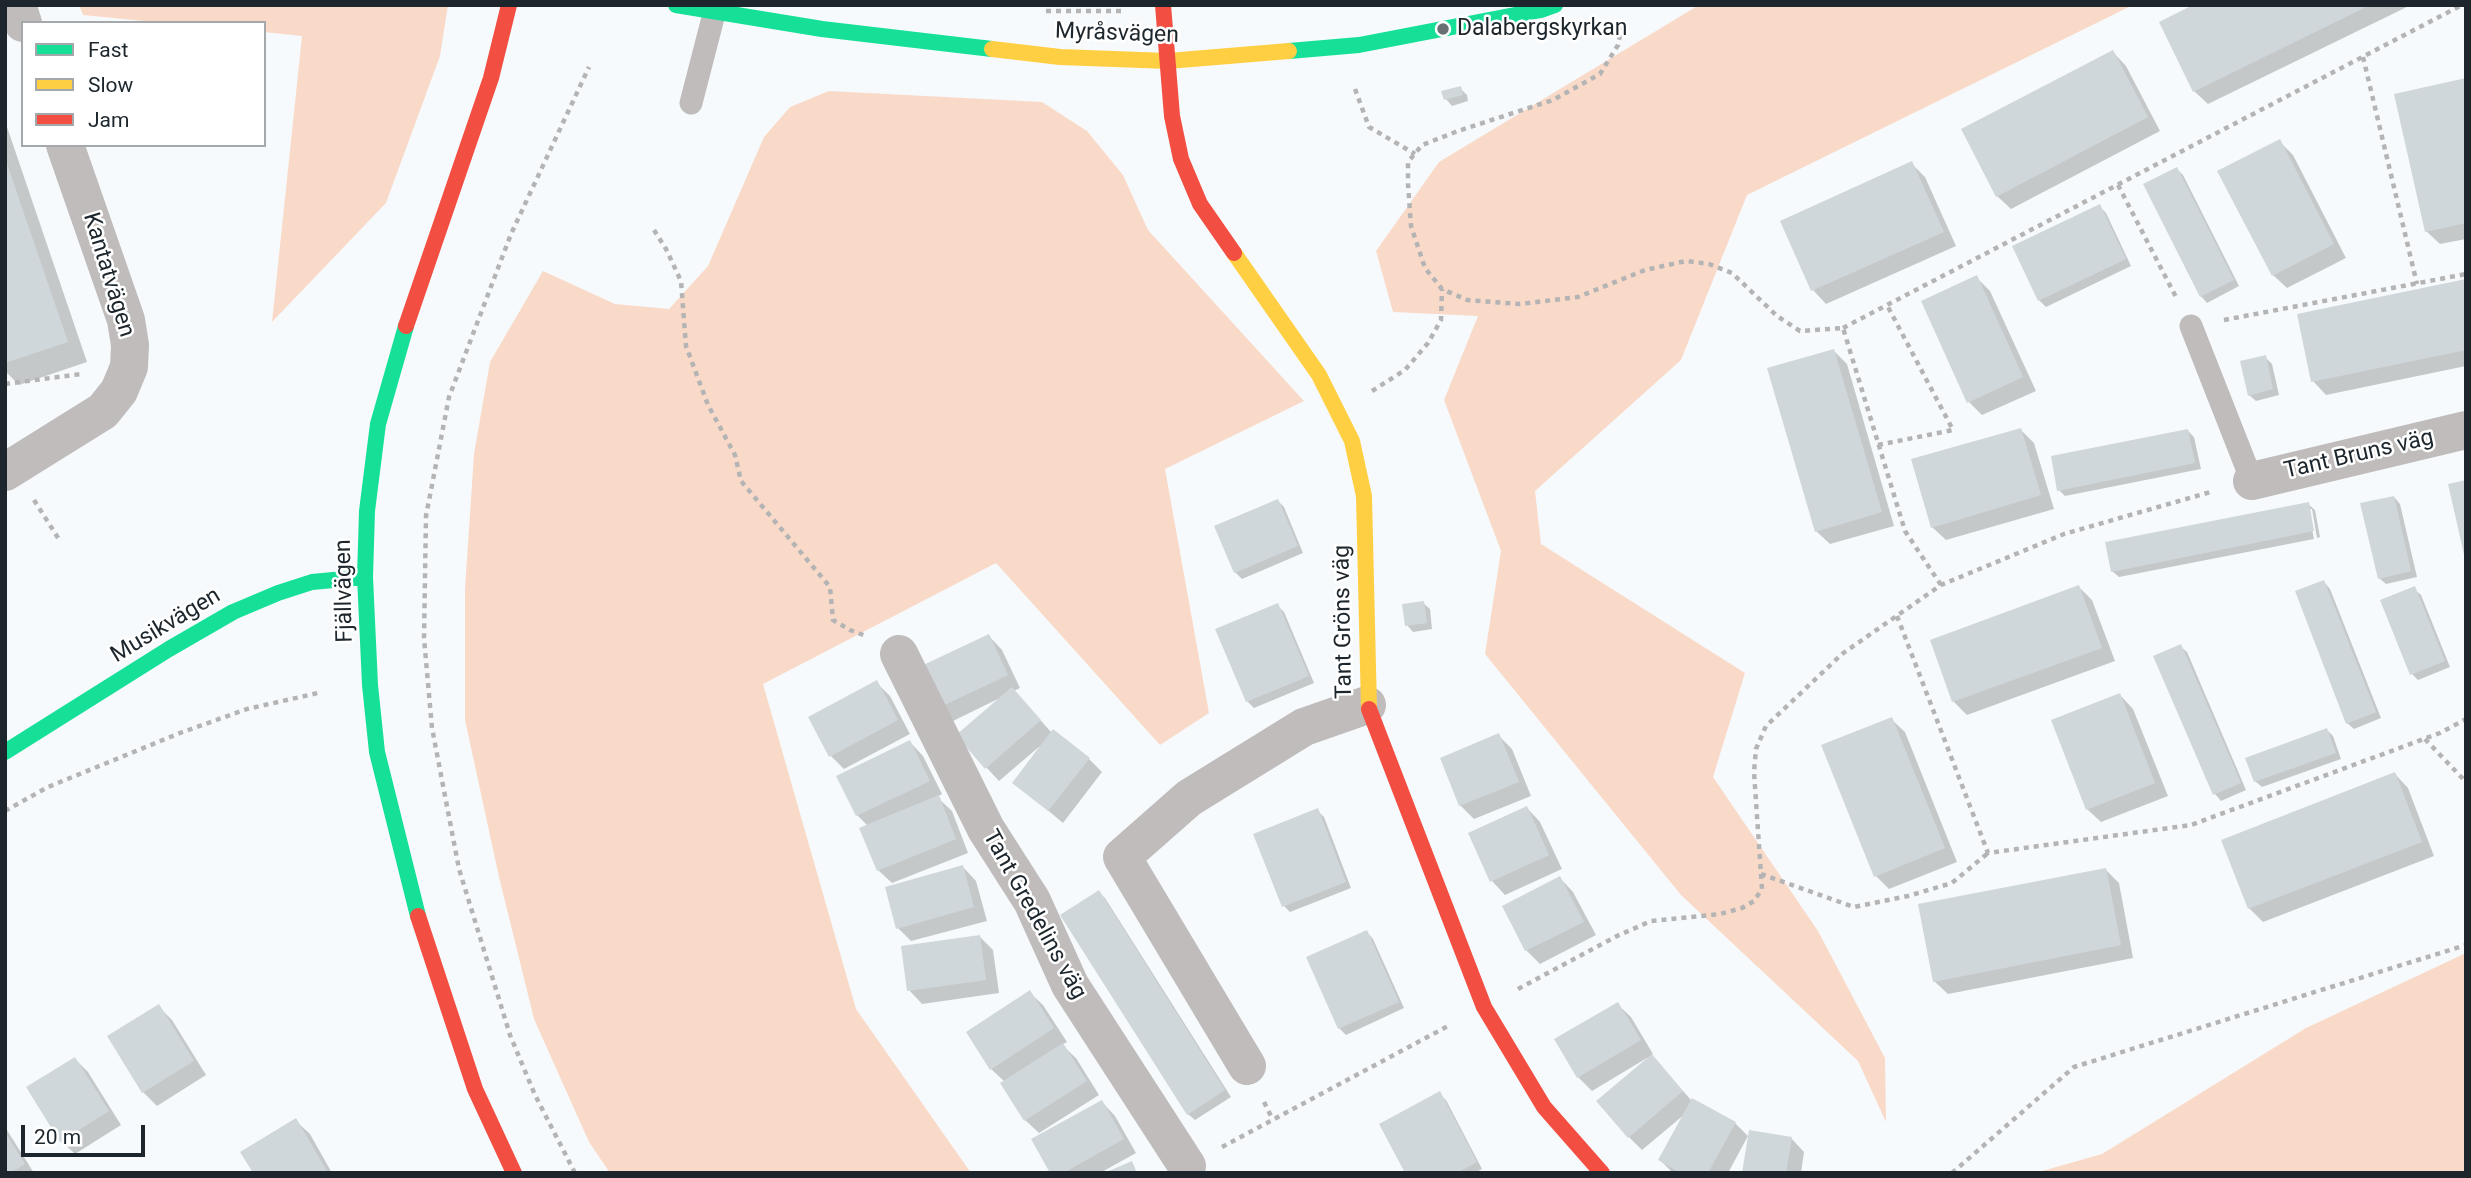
<!DOCTYPE html>
<meta charset="utf-8">
<style>
body{margin:0}
#map{position:relative;width:2471px;height:1178px;overflow:hidden;background:#f7fafc;font-family:Roboto,sans-serif}
canvas{display:block}
.frame{position:absolute;inset:0;border:7px solid #1c262c;pointer-events:none}
.legend{position:absolute;left:21px;top:21px;width:245px;height:126px;box-sizing:border-box;background:#fff;border:2px solid #a4a8ab;margin:0;padding:9px 12px;list-style:none;font-size:21px;color:#1c262c}
.legend li{display:flex;align-items:center;gap:14px;height:35px}
.legend b{width:35px;border:2px solid #a4a8ab}
.scale{position:absolute;left:21px;top:1125px;width:124px;height:32px;box-sizing:border-box;border:4px solid #1c262c;border-top:0;padding-left:9px;font-size:21px;line-height:24px;white-space:nowrap;color:#1c262c;-webkit-text-stroke:5px #fff;paint-order:stroke}
</style>
<div id="map">
<canvas width="2471" height="1178"></canvas>
<div class="frame"></div>
<ul class="legend">
<li><b style="height:9px;background:#16e098"></b>Fast</li>
<li><b style="height:9px;background:#ffcf43"></b>Slow</li>
<li><b style="height:9px;background:#f24e42"></b>Jam</li>
</ul>
<div class="scale">20 m</div>
</div>
<script>
const ctx = document.querySelector('canvas').getContext('2d');
ctx.lineJoin = 'round';
function paint(path, color) {
  ctx.fillStyle = color;
  ctx.fill(path, 'evenodd');
}
function shape(rows) {
  const path = new Path2D();
  for (const r of rows) {
    path.moveTo(r[0], r[1]);
    for (let i = 2; i < r.length; i += 2) path.lineTo(r[i], r[i + 1]);
  }
  return path;
}
function stroke(path, color, width, dash) {
  ctx.strokeStyle = color;
  ctx.lineWidth = width;
  ctx.lineCap = dash ? 'butt' : 'round';
  ctx.setLineDash(dash || []);
  ctx.stroke(path);
}
function write(font, color, halo, rows, align = 'center') {
  ctx.font = font + ' Roboto,sans-serif';
  ctx.lineWidth = 5;
  ctx.setLineDash([]);
  ctx.textBaseline = 'middle';
  ctx.strokeStyle = halo;
  ctx.fillStyle = color;
  for (const [text, x, y, turn = 0] of rows) {
    ctx.save();
    ctx.translate(x, y);
    ctx.rotate((+turn || 0) * Math.PI / 180);
    ctx.textAlign = isNaN(turn) ? turn : align;
    if (halo) ctx.strokeText(text, 0, 0);
    ctx.fillText(text, 0, 0);
    ctx.restore();
  }
}
paint(shape([
 [79,5,448,5,440,56,386,203,272,322,302,36,264,32,264,23,164,23,83,15],
 [1699,5,2133,5,1747,195,1681,360,1535,491,1541,544,1745,673,1713,777,1818,931,1885,1058,1886,1122,1858,1061,1681,895,1485,654,1501,551,1444,400,1478,316,1393,312,1376,251,1439,162],
 [829,91,1042,102,1087,131,1123,175,1148,230,1304,401,1165,469,1209,713,1160,745,996,563,763,684,856,1009,971,1173,610,1173,589,1142,534,1019,499,877,465,720,465,589,474,454,490,362,543,271,615,304,669,309,708,266,764,137,790,107],
 [2466,953,2466,1173,2035,1173,2102,1154,2306,1028]
]), '#f9dac9');
paint(shape([
 [2197,5,2411,5,2208,104,2194,91],
 [2113,52,2126,66,2160,131,2011,209,1997,196],
 [2466,80,2466,239,2440,244,2426,231],
 [1460,88,1467,95,1468,101,1452,106,1446,99],
 [5,121,87,362,19,385,5,371],
 [2279,141,2293,155,2346,258,2287,288,2273,275],
 [1911,163,1925,177,1956,246,1826,304,1813,290],
 [2177,169,2183,175,2239,286,2207,303,2201,296],
 [2100,207,2106,213,2131,266,2046,307,2039,300],
 [1977,278,1990,291,2036,391,1982,415,1969,402],
 [2466,280,2466,366,2326,395,2313,381],
 [1834,351,1847,364,1894,526,1830,544,1816,531],
 [2265,357,2272,364,2279,395,2256,401,2249,395],
 [2021,430,2034,443,2054,509,1946,540,1932,527],
 [2188,431,2194,437,2201,469,2065,496,2059,490],
 [2394,497,2400,504,2417,577,2386,584,2379,578],
 [1278,501,1284,507,1303,553,1242,579,1235,572],
 [2308,504,2315,510,2320,537,2317,538,2312,509,2308,509,2314,539,2119,577,2112,571],
 [2324,582,2330,589,2381,718,2354,729,2347,723],
 [2079,587,2092,600,2115,661,1967,715,1954,702,1932,641],
 [2414,589,2421,595,2450,667,2418,680,2412,674],
 [1423,603,1430,609,1432,629,1413,632,1407,625],
 [1277,605,1284,612,1314,683,1254,708,1247,701],
 [989,636,1002,650,1020,688,1014,691,1052,733,1089,759,1102,772,1063,823,1014,782,1040,746,999,781,986,767,1000,698,953,721,940,707],
 [2180,646,2187,652,2246,790,2221,801,2215,794,2155,657],
 [877,683,890,696,910,734,844,769,831,756],
 [2120,695,2133,709,2168,796,2101,822,2087,809],
 [1891,719,1905,732,1957,862,1889,889,1876,876],
 [2327,730,2333,736,2341,759,2262,787,2255,781],
 [1499,736,1512,749,1531,796,1474,819,1460,805],
 [910,742,923,756,942,794,937,797,952,811,968,853,892,883,878,870,868,826,857,815],
 [2395,774,2408,788,2434,856,2263,922,2249,908],
 [1527,808,1540,822,1562,869,1505,895,1492,881],
 [1317,810,1324,817,1351,888,1290,912,1284,906],
 [963,867,976,881,987,921,911,941,898,928],
 [2106,870,2119,883,2133,958,1948,994,1934,981],
 [1560,878,1573,892,1596,935,1540,964,1526,950],
 [1098,892,1105,898,1231,1097,1195,1120,1188,1114],
 [1367,932,1373,939,1404,1008,1346,1035,1339,1028],
 [980,937,993,950,999,993,922,1004,909,990],
 [1029,992,1043,1005,1067,1042,1062,1045,1076,1058,1099,1095,1039,1133,1025,1120,1005,1082,991,1069],
 [1617,1004,1631,1017,1653,1054,1651,1055,1692,1101,1735,1123,1748,1136,1728,1173,1673,1173,1660,1160,1685,1114,1642,1150,1629,1137,1647,1058,1592,1091,1578,1077,1556,1040],
 [159,1007,172,1020,206,1075,157,1106,143,1092],
 [75,1059,88,1072,121,1125,75,1154,61,1141],
 [1439,1094,1446,1100,1482,1169,1475,1173,1407,1173],
 [1102,1102,1115,1116,1136,1153,1100,1173,1052,1173],
 [296,1121,310,1134,332,1173,255,1173],
 [5,1127,34,1173,5,1173],
 [1791,1138,1804,1152,1801,1173,1744,1173]
]), '#0003');
paint(shape([
 [2193,5,2370,5,2193,92,2159,22],
 [2113,50,2148,117,1996,197,1961,129],
 [2466,78,2466,223,2425,232,2394,94],
 [1461,86,1463,95,1444,100,1441,91],
 [2280,139,2334,244,2272,276,2217,171],
 [5,158,68,342,5,363],
 [1912,161,1944,232,1811,291,1780,221],
 [2177,167,2234,280,2200,297,2143,184],
 [2100,204,2126,259,2038,301,2012,246],
 [1977,275,2023,377,1967,403,1921,301],
 [2466,279,2466,350,2311,382,2297,314],
 [1834,349,1882,512,1815,532,1767,368],
 [2266,355,2273,389,2248,396,2240,361],
 [2021,428,2041,495,1931,528,1911,459],
 [2188,429,2195,463,2057,491,2051,456],
 [2466,480,2466,559,2465,559,2448,484],
 [2394,496,2411,571,2378,579,2360,503],
 [1278,499,1298,546,1234,573,1214,526],
 [2309,502,2314,531,2111,572,2105,542],
 [2324,580,2376,712,2346,724,2295,591],
 [2079,585,2102,648,1952,702,1930,640],
 [2415,586,2445,661,2410,675,2380,600],
 [1424,601,1427,623,1405,626,1402,604],
 [1278,603,1309,676,1246,702,1215,629],
 [989,634,1008,675,938,708,919,667],
 [2181,644,2241,783,2213,795,2153,656],
 [877,680,898,720,829,757,808,717],
 [1012,687,1041,720,985,769,956,735],
 [2120,693,2155,783,2086,810,2051,720],
 [1892,717,1945,848,1874,877,1821,745],
 [2327,728,2336,753,2254,782,2245,758],
 [1053,729,1090,758,1048,811,1012,783],
 [1499,733,1519,782,1459,806,1440,758],
 [910,740,930,781,856,816,836,776],
 [2395,772,2422,842,2248,909,2221,840],
 [939,795,956,839,877,871,859,828],
 [1527,806,1549,855,1490,882,1468,833],
 [1318,808,1346,882,1282,907,1253,834],
 [963,865,974,907,896,929,885,887],
 [2106,868,2121,945,1933,982,1918,904],
 [1560,876,1584,922,1525,951,1502,906],
 [1099,890,1225,1090,1187,1115,1060,915],
 [1367,930,1399,1002,1338,1029,1306,957],
 [980,935,986,980,907,991,901,946],
 [1030,990,1054,1028,990,1070,966,1032],
 [1618,1002,1641,1040,1577,1078,1554,1039],
 [159,1004,194,1061,142,1093,107,1036],
 [1063,1043,1087,1081,1024,1121,1000,1083],
 [1652,1054,1683,1091,1628,1138,1596,1101],
 [75,1057,109,1111,60,1142,26,1087],
 [1440,1091,1477,1162,1457,1173,1405,1173,1379,1124],
 [1692,1098,1736,1122,1708,1173,1681,1173,1658,1160],
 [1102,1100,1124,1139,1063,1173,1050,1173,1031,1139],
 [296,1118,328,1173,253,1173,240,1152],
 [1749,1130,1792,1137,1786,1173,1742,1173],
 [5,1132,25,1164,10,1173,5,1173],
 [1132,1161,1137,1173,1104,1173]
]), '#d0d7da');
stroke(shape([
 [1046,11,1124,11],
 [1622,25,1618,45,1600,74,1553,100,1458,131,1422,145,1408,162,1408,184,1411,226,1425,268,1442,289,1467,300,1520,304,1578,297,1645,270,1686,261,1709,264,1732,273,1777,316,1800,331,1843,328,1905,531,1941,585],
 [2363,57,2417,284],
 [1355,89,1369,127,1415,154],
 [2118,185,2177,299],
 [654,230,666,249,681,281,686,346,708,405,735,455,741,481,830,587,833,620,850,630,866,636],
 [2224,320,2466,274],
 [1843,328,2462,5],
 [5,384,81,374],
 [1372,391,1405,370,1428,343,1441,320,1442,289],
 [1878,445,1953,430,1887,305],
 [34,500,60,541],
 [1897,616,1988,853,2191,825,2440,733,2466,719],
 [2425,739,2466,782],
 [5,811,48,787,180,733,247,709,318,693],
 [1761,874,1854,907,1908,896,1952,883,1988,853],
 [1518,989,1617,936,1651,921,1720,914,1742,908,1754,901,1762,889,1754,772,1756,749,1766,726,1842,654,1941,585,2064,534,2214,491],
 [1264,1102,1273,1120],
 [1222,1147,1448,1026],
 [575,1173,535,1095,510,1035,459,869,432,728,424,638,426,516,449,397,511,234,589,67],
 [1952,1173,2074,1067,2466,945]
]), '#b5b4b5', 4.5, [5, 5]);
stroke(shape([
 [691,103,715,10],
 [2191,326,2252,481]
]), '#bfbcbb', 23);
stroke(shape([
 [17,5,23,23],
 [5,472,103,411,119,391,129,367,130,345,126,320,65,145],
 [2252,481,2466,430],
 [899,654,986,829,1032,901,1070,985,1187,1166],
 [1247,1066,1122,857,1189,798,1304,727,1367,705]
]), '#bfbcbb', 38);
stroke(shape([
 [676,5,822,29,992,49],
 [1289,51,1359,45,1541,10,1555,5],
 [406,326,378,424,367,511,365,577,370,685,377,752,418,916],
 [5,752,169,649,233,612,278,593,312,582,365,577]
]), '#16e098', 16);
stroke(shape([
 [992,49,1060,57,1168,61,1289,51],
 [1234,253,1319,375,1352,441,1364,496,1369,709]
]), '#ffcf43', 16);
stroke(shape([
 [1163,5,1172,116,1181,159,1200,204,1234,253],
 [406,326,491,78,509,5],
 [1369,709,1484,1007,1544,1107,1602,1173],
 [418,916,475,1089,514,1173]
]), '#f24e42', 16);
for (const [x, y, r, color] of [
 [1443,29,7,"#697075"]
]) {
  const dot = new Path2D();
  dot.arc(x, y, r, 0, 2 * Math.PI);
  ctx.fillStyle = color;
  ctx.fill(dot);
  stroke(dot, '#fff', 2.5);
}
write('23px', '#1c262c', '#fff', [
 ["Dalabergskyrkan",1457,29]
], 'left');
write('23px', '#1c262c', '#fff', [
 ["Myråsvägen",1117,34,2],
 ["Kantatvägen",108,275,73],
 ["Tant Bruns väg",2359,455,-13],
 ["Fjällvägen",345,591,-91],
 ["Tant Gröns väg",1344,622,-91],
 ["Musikvägen",166,626,-31],
 ["Tant Gredelins väg",1034,915,61]
]);
</script>
